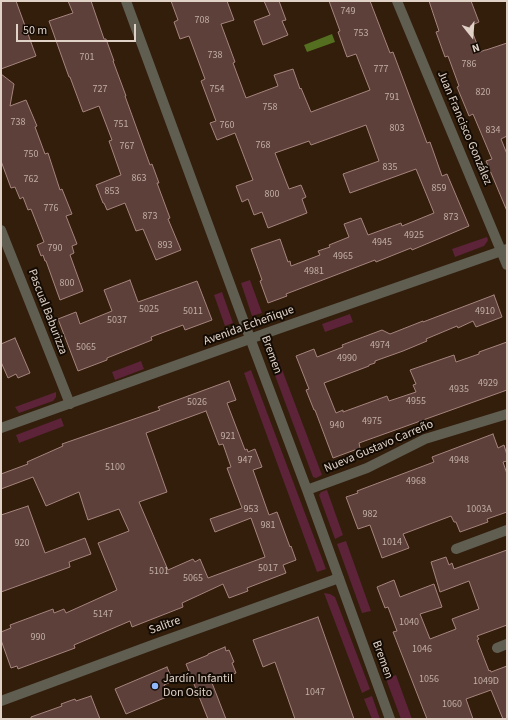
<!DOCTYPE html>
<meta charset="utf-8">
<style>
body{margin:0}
#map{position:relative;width:508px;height:720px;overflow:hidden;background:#321e0b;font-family:"Source Sans 3",sans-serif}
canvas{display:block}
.frame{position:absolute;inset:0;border:2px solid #e0d2c7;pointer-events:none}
.north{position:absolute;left:452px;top:16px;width:40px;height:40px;-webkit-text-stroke:3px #130b04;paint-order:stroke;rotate:163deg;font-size:11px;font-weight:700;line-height:16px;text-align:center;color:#e0d2c7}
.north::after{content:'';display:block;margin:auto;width:14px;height:18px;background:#e0d2c7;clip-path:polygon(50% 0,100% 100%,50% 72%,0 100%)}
.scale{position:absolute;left:16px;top:24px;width:120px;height:18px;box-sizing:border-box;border:2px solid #e0d2c7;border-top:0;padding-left:5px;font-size:12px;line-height:14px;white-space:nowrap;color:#e0d2c7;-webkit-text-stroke:3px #130b04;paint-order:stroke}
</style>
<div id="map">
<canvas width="508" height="720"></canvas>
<div class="frame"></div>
<div class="north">N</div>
<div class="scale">50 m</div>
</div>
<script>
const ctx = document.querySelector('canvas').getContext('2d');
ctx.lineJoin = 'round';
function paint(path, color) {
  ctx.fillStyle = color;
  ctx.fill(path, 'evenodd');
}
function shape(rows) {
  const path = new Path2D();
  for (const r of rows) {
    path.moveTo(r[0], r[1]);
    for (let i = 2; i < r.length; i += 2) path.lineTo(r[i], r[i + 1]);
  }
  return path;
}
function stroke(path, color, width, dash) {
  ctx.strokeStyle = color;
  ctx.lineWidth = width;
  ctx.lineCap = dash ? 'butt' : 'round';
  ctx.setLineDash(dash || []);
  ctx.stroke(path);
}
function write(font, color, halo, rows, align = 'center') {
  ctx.font = font + ' "Source Sans 3",sans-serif';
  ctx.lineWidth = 4;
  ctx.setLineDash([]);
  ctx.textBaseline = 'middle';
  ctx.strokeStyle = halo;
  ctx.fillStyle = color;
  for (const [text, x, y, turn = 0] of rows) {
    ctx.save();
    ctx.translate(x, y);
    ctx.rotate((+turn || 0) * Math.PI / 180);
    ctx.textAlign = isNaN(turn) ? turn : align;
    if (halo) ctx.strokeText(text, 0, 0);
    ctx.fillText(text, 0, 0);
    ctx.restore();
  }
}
paint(shape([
 [487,237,488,240,487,242,484,246,455,257,452,249],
 [250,280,262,313,252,316,241,283],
 [222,292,233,323,225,326,214,295],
 [350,314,353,322,325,332,322,324],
 [278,359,322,475,316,478,313,477,270,362],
 [141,361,144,369,115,380,112,372],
 [251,370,326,569,317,572,244,373],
 [56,392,56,397,53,401,19,413,15,407],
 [61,418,64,426,19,443,16,435],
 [327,490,343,535,335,539,319,495,321,492],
 [346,541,371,611,362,613,337,544],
 [324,593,330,594,335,597,370,689,362,693],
 [396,675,412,719,401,719,386,679],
 [372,696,380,719,372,719,364,699]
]), '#5c2339');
paint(shape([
 [332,34,335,42,307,52,304,45]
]), '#546f20');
const building = shape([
 [1,1,16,1,36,56,1,69,1,1],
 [68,1,91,1,104,39,106,39,114,61,113,61,126,96,125,96,150,165,152,164,159,183,157,183,170,218,168,219,181,250,156,260,143,229,136,231,125,203,107,210,104,203,103,203,96,185,121,175,109,141,112,140,99,106,83,112,70,77,69,77,49,21,73,13,68,1],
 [171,1,227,1,234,20,221,24,235,62,233,63,246,98,278,86,274,75,293,69,300,89,301,88,311,112,370,90,356,54,347,57,338,32,340,31,329,1,370,1,390,53,393,52,427,143,430,142,442,176,447,174,469,226,412,250,411,248,376,262,375,260,286,294,287,296,268,303,260,281,262,280,251,249,280,239,288,262,290,261,291,266,320,255,318,251,330,247,329,245,349,237,344,224,361,218,368,235,401,223,402,226,434,213,416,169,350,193,343,174,379,161,366,125,311,145,309,141,275,153,289,189,301,185,306,197,302,199,307,213,268,228,262,212,254,215,248,199,242,202,236,186,253,180,235,133,217,140,210,123,216,121,201,81,205,79,189,36,180,39,174,22,178,20,171,1],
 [264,1,279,1,286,20,282,21,288,35,263,45,254,21,270,15,264,1],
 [429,1,471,1,479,22,470,26,480,52,485,50,486,50,507,43,507,136,501,139,507,154,507,211,486,161,492,159,473,114,469,116,457,87,459,86,448,56,445,57,436,32,439,31,429,1],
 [1,74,14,84,10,106,26,100,37,126,35,127,45,154,48,153,60,190,62,189,72,214,66,216,77,244,72,246,74,253,70,255,83,291,60,300,46,261,45,261,43,255,41,256,37,245,44,242,31,209,28,210,23,197,20,199,15,187,11,188,1,161,1,74],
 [130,280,138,302,197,281,212,320,185,330,183,325,151,337,152,340,107,358,107,360,78,371,58,319,76,312,80,324,112,311,104,290,130,280],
 [494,295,502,317,476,327,473,321,458,328,457,326,426,339,427,341,403,351,375,361,375,363,369,365,369,366,324,383,336,413,343,410,343,412,387,396,389,401,416,392,413,385,416,384,410,370,454,355,456,362,479,354,479,352,507,342,507,390,359,443,360,448,333,458,315,410,314,410,306,390,309,389,296,356,314,349,317,357,343,347,342,345,382,330,390,334,423,321,423,322,494,295],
 [15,338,30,373,18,378,16,374,8,378,1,362,1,344,15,338],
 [229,381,236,400,227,403,245,450,247,449,248,452,255,449,262,467,253,470,269,515,277,512,290,547,291,546,296,560,283,565,286,573,247,588,248,591,229,598,223,584,182,603,183,607,132,627,130,621,74,645,75,648,18,669,17,666,11,668,1,640,1,632,11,628,10,625,53,609,54,613,64,609,66,613,117,590,98,543,129,531,119,509,88,520,79,492,46,506,33,477,1,489,1,474,28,464,27,462,63,446,62,444,160,410,158,407,229,381],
 [206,411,219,445,223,444,231,467,227,468,242,508,210,519,215,532,251,518,265,557,208,578,200,559,195,562,193,559,168,570,139,502,167,492,146,433,206,411],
 [493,434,498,448,504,445,507,455,507,461,503,462,507,474,507,512,487,519,488,522,460,532,456,522,454,522,451,516,403,534,409,548,382,558,370,525,358,529,346,497,358,493,357,491,434,462,432,457,493,434],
 [28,506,45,553,85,538,91,554,69,562,70,567,1,592,1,515,28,506],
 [507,550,507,625,477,636,479,639,477,640,489,671,490,670,491,672,507,666,507,719,503,719,491,690,466,699,473,719,427,719,393,632,397,631,388,607,385,608,377,587,394,580,400,597,434,584,442,607,420,614,430,639,456,629,452,619,479,609,469,581,440,592,431,562,446,557,449,565,452,563,454,569,507,550],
 [318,617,354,719,295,719,275,662,263,667,253,640,318,617],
 [225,647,226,651,229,650,234,662,232,663,236,673,212,683,226,719,208,719,186,664,208,655,208,654,225,647],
 [167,667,173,681,164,685,169,696,126,714,115,689,167,667],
 [91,696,100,719,31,719,31,717,62,706,61,704,75,699,76,701,91,696]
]);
paint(building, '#5e403b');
stroke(building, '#a6847e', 1);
stroke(shape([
 [126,1,241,314,307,490,390,719],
 [397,1,507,265],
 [1,230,70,404],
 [307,490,367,468,425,439,507,414],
 [456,549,507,530],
 [497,648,507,644],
 [1,701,155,644,339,578]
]), '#605d51', 10);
stroke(shape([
 [1,428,272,331,507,249]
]), '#605d51', 10);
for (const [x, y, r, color] of [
 [155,686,4,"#91b8fd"]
]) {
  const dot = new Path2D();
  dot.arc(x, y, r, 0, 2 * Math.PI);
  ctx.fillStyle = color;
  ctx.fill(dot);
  stroke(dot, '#130b04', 1.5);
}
write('10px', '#c0aea4', null, [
 ["749",348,12],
 ["708",202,21],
 ["753",361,34],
 ["738",215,56],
 ["701",87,58],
 ["786",469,65],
 ["777",381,70],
 ["727",100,90],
 ["754",217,90],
 ["820",483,93],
 ["791",392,98],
 ["758",270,108],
 ["738",18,123],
 ["751",121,125],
 ["760",227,126],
 ["803",397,129],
 ["834",493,131],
 ["768",263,146],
 ["767",127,147],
 ["750",31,155],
 ["835",390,168],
 ["863",139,179],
 ["762",31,180],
 ["859",439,189],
 ["853",112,192],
 ["800",272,195],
 ["776",51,209],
 ["873",150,217],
 ["873",451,218],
 ["4925",414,236],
 ["4945",382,243],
 ["893",165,246],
 ["790",55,249],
 ["4965",343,257],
 ["4981",314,272],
 ["800",67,284],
 ["5025",149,310],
 ["5011",193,312],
 ["4910",485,312],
 ["5037",117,321],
 ["4974",380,346],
 ["5065",86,348],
 ["4990",347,359],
 ["4929",488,384],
 ["4935",459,390],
 ["4955",416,402],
 ["5026",197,403],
 ["4975",372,422],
 ["940",337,426],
 ["921",228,437],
 ["947",245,461],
 ["4948",459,461],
 ["5100",115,468],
 ["4968",416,482],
 ["953",251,510],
 ["1003A",479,510],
 ["982",370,515],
 ["981",268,526],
 ["1014",392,543],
 ["920",22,544],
 ["5017",268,569],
 ["5101",159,572],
 ["5065",193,579],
 ["5147",103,615],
 ["1040",409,623],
 ["990",38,638],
 ["1046",422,650],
 ["1056",429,680],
 ["1049D",486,682],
 ["1047",315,693],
 ["1060",452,705]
]);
write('12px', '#e0d2c7', '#130b04', [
 ["Juan Francisco González",464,128,67],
 ["Pascual Baburizza",47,312,69],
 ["Avenida Echeñique",249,326,-20],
 ["Bremen",271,355,70],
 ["Nueva Gustavo Carreño",379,447,-23],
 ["Salitre",165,626,-20],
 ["Bremen",382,660,70]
]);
write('12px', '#e0d2c7', '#130b04', [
 ["Jardín Infantil",163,679],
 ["Don Osito",163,693]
], 'left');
</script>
